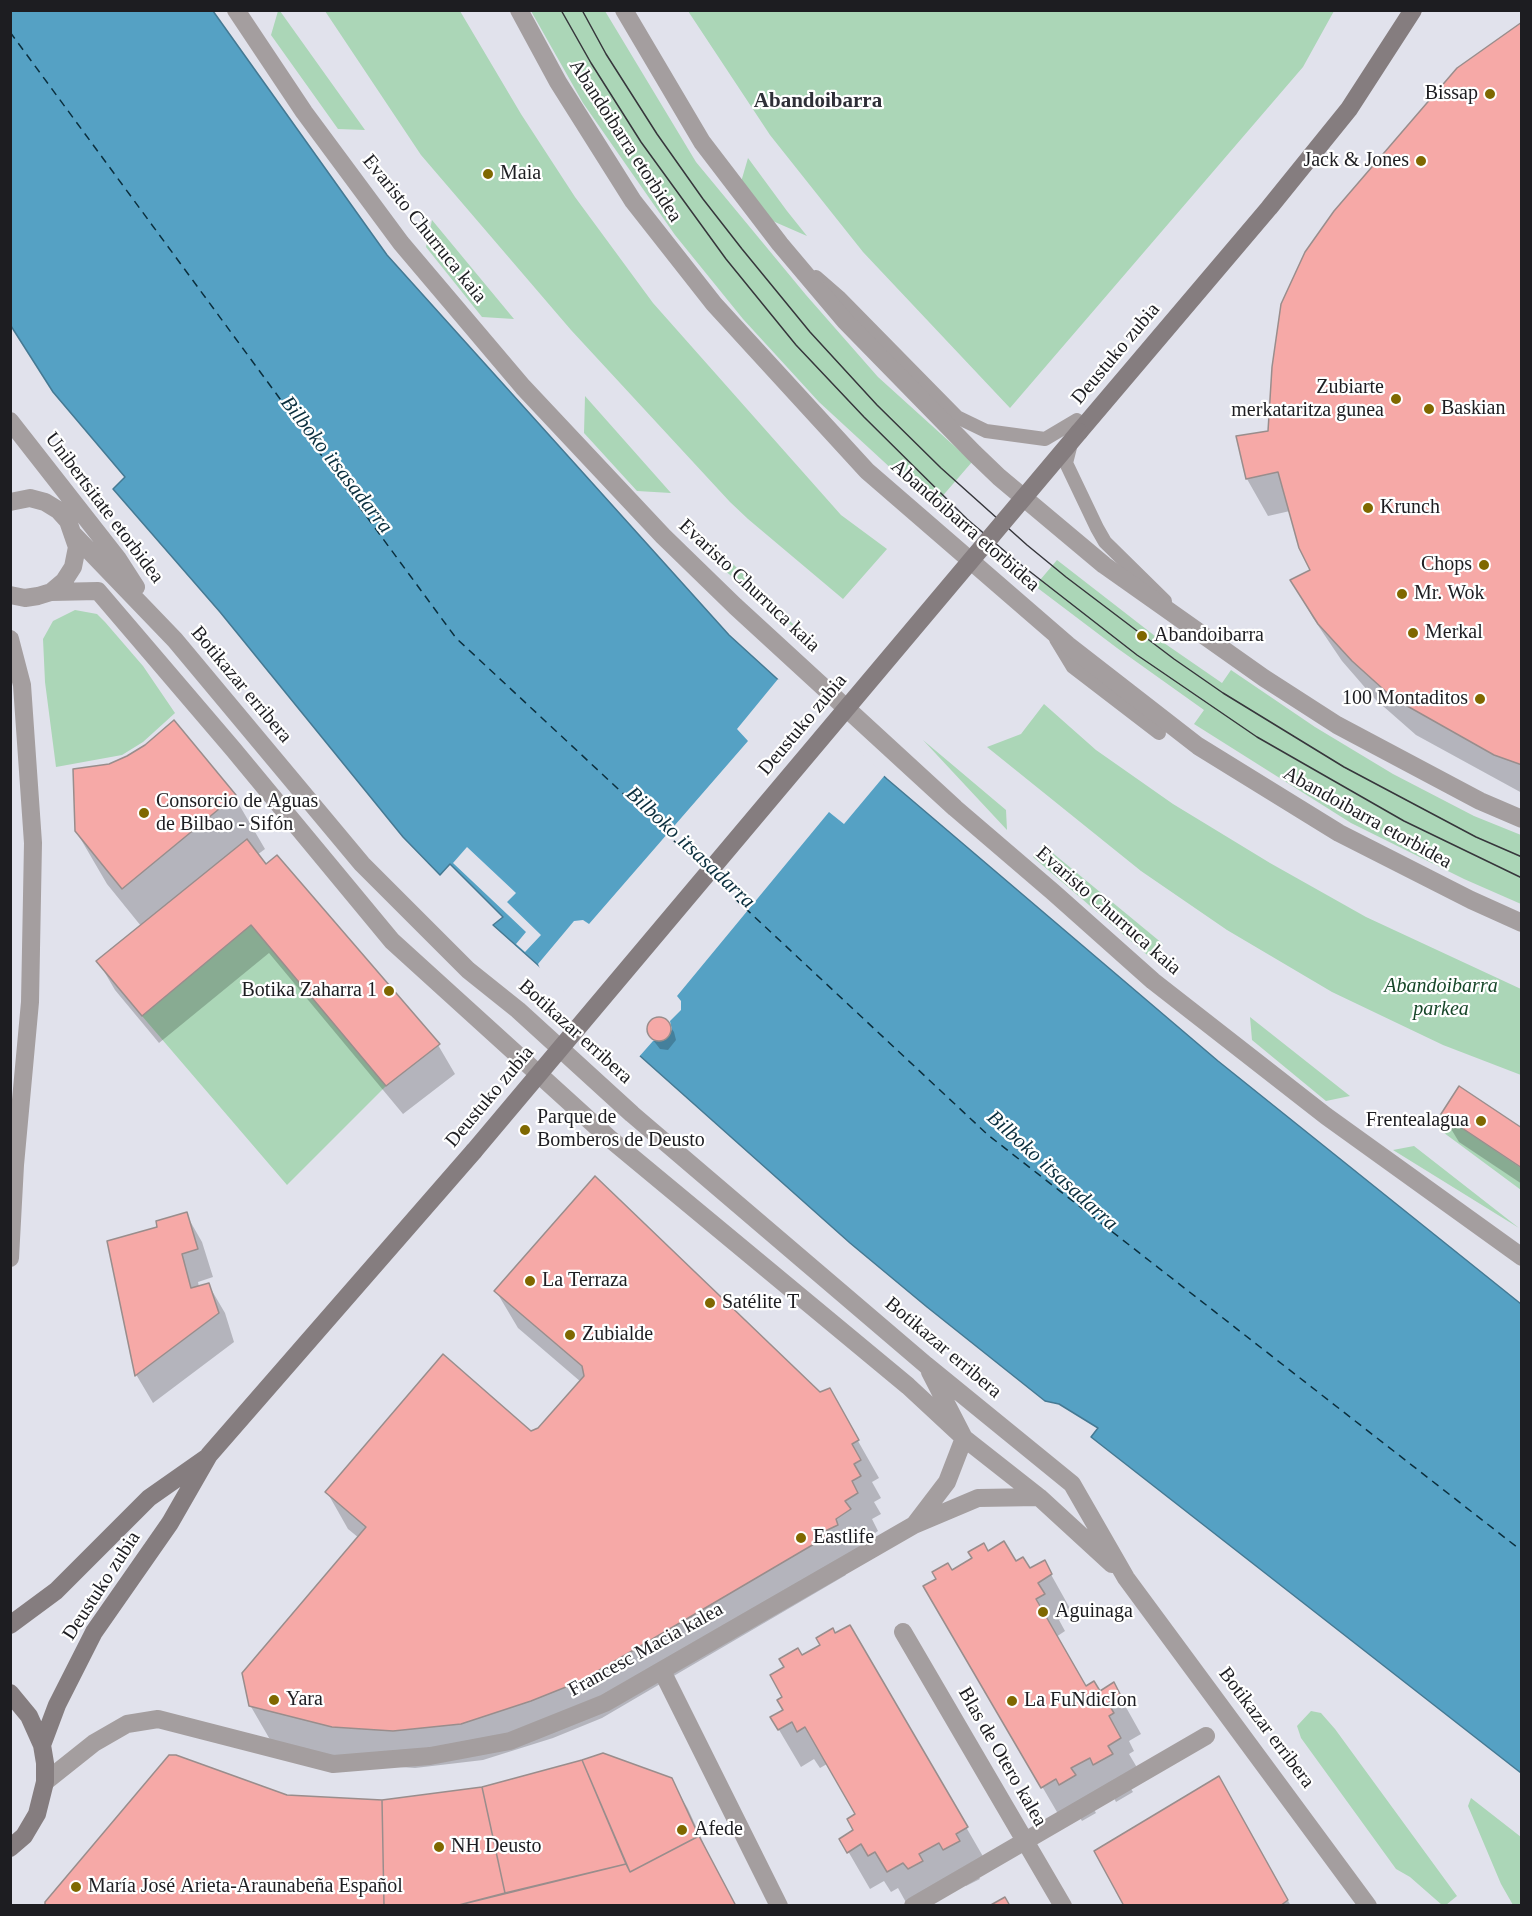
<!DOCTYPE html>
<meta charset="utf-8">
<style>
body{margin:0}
#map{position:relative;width:1532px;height:1916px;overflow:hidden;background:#e1e2ec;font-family:"Times New Roman",serif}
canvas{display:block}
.frame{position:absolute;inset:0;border:12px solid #1d1d21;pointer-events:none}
</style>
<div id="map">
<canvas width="1532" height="1916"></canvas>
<div class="frame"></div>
</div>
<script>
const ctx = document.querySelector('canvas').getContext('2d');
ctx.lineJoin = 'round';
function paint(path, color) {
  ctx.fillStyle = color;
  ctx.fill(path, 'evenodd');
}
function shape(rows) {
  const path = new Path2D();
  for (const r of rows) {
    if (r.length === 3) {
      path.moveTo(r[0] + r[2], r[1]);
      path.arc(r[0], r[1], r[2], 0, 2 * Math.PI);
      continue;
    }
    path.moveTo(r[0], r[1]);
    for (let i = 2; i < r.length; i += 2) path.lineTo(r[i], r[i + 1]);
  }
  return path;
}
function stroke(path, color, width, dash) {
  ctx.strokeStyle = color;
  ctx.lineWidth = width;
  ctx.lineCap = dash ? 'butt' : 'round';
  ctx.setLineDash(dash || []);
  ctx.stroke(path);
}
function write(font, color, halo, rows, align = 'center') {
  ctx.font = font + ' "Times New Roman",serif';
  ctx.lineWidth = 4.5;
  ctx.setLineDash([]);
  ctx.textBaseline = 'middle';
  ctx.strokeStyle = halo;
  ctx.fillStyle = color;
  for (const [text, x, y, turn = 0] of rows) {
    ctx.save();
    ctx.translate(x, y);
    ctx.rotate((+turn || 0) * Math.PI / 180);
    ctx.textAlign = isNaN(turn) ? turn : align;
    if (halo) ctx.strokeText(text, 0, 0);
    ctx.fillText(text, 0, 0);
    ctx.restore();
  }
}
paint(shape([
 [278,11,280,11,365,130,338,129,271,35],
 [325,11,460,11,521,114,575,197,653,303,841,515,887,549,843,599,748,519,730,502,571,330,421,155],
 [531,11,605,11,696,162,806,295,878,377,972,462,933,507,819,402,743,319,675,235,583,103],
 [688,11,1334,11,1303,67,1010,408,863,252,770,135],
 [748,158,787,211,807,236,768,219,741,182],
 [432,220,514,319,482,317,426,247],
 [585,396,671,493,637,491,584,433],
 [707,556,725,556,808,639],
 [1057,560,1164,643,1222,683,1231,670,1315,727,1393,774,1474,816,1521,835,1521,904,1464,879,1351,823,1194,724,1204,710,1117,648,1035,586],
 [75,610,97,614,105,622,143,666,175,713,143,742,122,755,56,767,45,682,43,639,53,621],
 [1044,704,1096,750,1173,804,1270,863,1366,917,1521,989,1521,1075,1443,1045,1332,992,1227,930,1141,871,987,747,1021,734],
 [923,740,1006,810,1007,830],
 [1043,845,1163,944,1152,959,1033,857],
 [251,925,386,1086,287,1185,142,1016],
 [1250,1017,1350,1096,1326,1101,1252,1040],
 [1441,1114,1521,1168,1521,1190,1432,1124],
 [1414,1146,1519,1228,1393,1150],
 [1311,1711,1321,1713,1335,1729,1457,1896,1446,1905,1442,1905,1410,1877,1396,1869,1301,1738,1297,1726],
 [1471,1798,1521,1837,1521,1905,1513,1905,1501,1884,1468,1806]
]), '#abd6b7');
const water = shape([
 [11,11,213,11,387,255,729,635,887,779,1218,1061,1521,1304,1521,1773,1091,1437,1098,1428,1059,1404,1045,1401,927,1307,850,1243,493,925,503,917,450,864,440,875,403,837,220,612,113,489,125,477,53,392,11,326,11,11]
]);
paint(water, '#55a1c4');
stroke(water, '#447993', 1.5);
paint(shape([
 [778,679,784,681,885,775,844,824,829,812,677,996,681,1001,681,1010,670,1021,672,1030,662,1041,653,1041,638,1058,541,971,538,964,574,921,583,920,589,924,748,741,737,729],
 [467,847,516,893,507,902,541,935,525,952,516,944,526,932,453,863]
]), '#e1e2ec');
paint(shape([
 [1522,24,1522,793,1416,735,1375,699,1342,661,1313,618,1292,581,1312,570,1290,511,1268,516,1247,479,1270,432],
 [234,796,265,849,257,855,438,1045,455,1074,403,1114,269,953,159,1043,115,990,98,961,141,926,107,884,76,831],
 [657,1018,664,1018,674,1032,676,1040,668,1050,660,1049,649,1035,648,1028],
 [1442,1114,1522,1129,1522,1184,1459,1142],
 [186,1214,202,1242,213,1277,198,1282,199,1287,208,1284,225,1313,234,1342,153,1403,137,1376,109,1242,159,1228],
 [496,1291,819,1394,829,1390,879,1478,872,1482,881,1498,874,1502,881,1514,872,1519,878,1531,866,1539,871,1547,843,1569,846,1575,602,1718,553,1738,483,1760,415,1768,355,1764,272,1743,250,1705,359,1538,348,1529,327,1492,539,1429,581,1382,518,1328],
 [987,1552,1030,1570,1044,1562,1072,1612,1059,1620,1065,1631,1056,1637,1085,1688,1099,1693,1113,1684,1141,1734,1129,1741,1134,1751,1129,1754,1142,1776,1128,1784,1133,1792,1116,1802,1112,1794,1092,1806,1096,1813,1082,1821,1079,1816,1064,1824,925,1586],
 [850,1627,988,1865,976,1872,980,1879,966,1886,962,1879,908,1906,898,1888,891,1892,884,1881,870,1889,841,1839,855,1831,857,1815,827,1764,820,1768,814,1759,801,1767,772,1718,785,1710,784,1697,802,1657],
 [603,1755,671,1780,688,1809,714,1866,736,1906,46,1906,287,1797,382,1801,482,1788],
 [1265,1860,1291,1906,1127,1906]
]), '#0003');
stroke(shape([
 [10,32,456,638,702,867],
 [714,879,988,1135,1522,1551]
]), '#0b2f3e', 1.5, [8, 6]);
const building = shape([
 [1522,22,1522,765,1494,755,1393,698,1352,661,1318,624,1290,580,1310,570,1299,548,1278,472,1246,479,1236,436,1268,431,1272,367,1281,304,1305,252,1334,211,1457,68,1522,22],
 [174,720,236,795,122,889,75,831,73,769,109,764,127,756,145,745,174,720],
 [247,839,266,864,277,855,440,1044,386,1086,251,925,142,1016,96,961,247,839],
 [659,1029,12],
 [1459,1086,1522,1128,1522,1168,1441,1114,1459,1086],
 [595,1176,820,1392,830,1388,859,1440,852,1444,861,1460,854,1464,861,1476,852,1481,858,1493,845,1501,851,1509,836,1519,838,1525,823,1532,826,1537,581,1681,531,1701,461,1724,393,1731,332,1727,249,1706,242,1673,366,1527,325,1492,443,1354,531,1431,538,1428,584,1376,582,1366,494,1291,595,1176],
 [187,1212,198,1249,182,1254,191,1288,209,1283,219,1313,135,1376,107,1241,157,1227,156,1221,187,1212],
 [1004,1541,1016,1561,1023,1557,1030,1568,1045,1560,1052,1574,1038,1583,1045,1594,1036,1599,1086,1686,1094,1681,1100,1691,1114,1682,1121,1696,1108,1703,1114,1713,1109,1716,1121,1738,1108,1746,1113,1754,1093,1765,1090,1758,1071,1768,1076,1775,1059,1785,1056,1779,1041,1788,923,1586,936,1579,932,1572,948,1563,952,1570,972,1558,968,1552,984,1543,988,1551,1004,1541],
 [850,1625,968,1827,956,1834,960,1841,943,1850,939,1843,919,1854,923,1861,908,1869,903,1863,887,1872,875,1852,868,1856,861,1844,847,1853,839,1839,853,1830,847,1819,855,1814,805,1727,797,1732,792,1722,778,1730,770,1717,783,1710,777,1700,782,1697,770,1675,784,1667,779,1659,798,1648,802,1655,820,1645,816,1638,833,1628,835,1633,850,1625],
 [603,1753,672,1778,699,1836,630,1872,582,1760,603,1753],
 [169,1755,176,1755,287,1795,382,1800,384,1906,45,1906,45,1902,169,1755],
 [582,1760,626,1864,505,1893,482,1787,582,1760],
 [1219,1776,1288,1900,1280,1906,1124,1906,1094,1851,1219,1776],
 [482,1787,505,1893,455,1906,384,1906,382,1800,482,1787],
 [699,1836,736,1906,455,1906,626,1864,630,1872,699,1836],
 [1005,1897,1010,1906,989,1906,1005,1897]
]);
paint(building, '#f6a9a7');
stroke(building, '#998d8c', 1.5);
stroke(shape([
 [816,277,839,297,957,417,986,431,1045,439,1077,420,1066,463,1097,528,1105,542,1165,601],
 [1056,639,1073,667,1159,733]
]), '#a49e9f', 14);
stroke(shape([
 [236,10,304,112,401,243,523,387,663,536,735,606,955,808,1053,892,1153,981,1326,1116,1522,1257],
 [519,10,558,82,633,201,714,304,867,471,1068,645,1198,746,1339,833,1471,900,1522,923],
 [624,10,702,142,780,244,845,321,974,453,999,477,1104,565,1264,678,1337,725,1480,801,1522,819],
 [10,421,118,559,136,587],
 [10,502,30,498,45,502,58,510,68,521,77,547,73,567,64,581,51,592,38,596,25,598,10,595],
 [74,535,175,640,362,864,468,970,518,1010,632,1114,926,1365,1072,1484,1126,1578,1368,1906],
 [51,592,98,591,233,749,392,941,609,1138,908,1386,964,1438,1039,1497,1112,1564],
 [10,639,22,685,33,843,30,1002,15,1165,10,1258],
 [915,1524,947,1482,964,1438,930,1372],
 [903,1632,1063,1906],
 [662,1671,779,1906],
 [45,1782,94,1743,127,1724,158,1719,333,1764,430,1756,510,1741,605,1703,914,1525,978,1498,1039,1497],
 [913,1906,1206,1736]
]), '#a49e9f', 18);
stroke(shape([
 [1079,432,1269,208,1349,109,1413,10],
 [10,1625,56,1591,149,1498,206,1458],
 [10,1693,29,1716,42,1745,45,1763,45,1782,37,1814,24,1836,10,1848],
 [42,1745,57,1705,94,1632,170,1523,209,1455,474,1151]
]), '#857d7f', 18);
stroke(shape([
 [561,10,591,63,641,142,726,259,796,345,864,417,967,519,1015,560,1137,655,1257,737,1404,821,1522,878],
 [582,10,606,54,657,134,703,199,742,249,810,332,877,405,941,468,1027,545,1066,577,1174,659,1223,693,1344,767,1476,837,1522,857]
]), '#36363b', 1.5);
stroke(shape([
 [474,1151,1079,432]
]), '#857d7f', 18);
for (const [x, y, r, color] of [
 [1490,94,6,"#7f6800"],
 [1421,161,6,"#7f6800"],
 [488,174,6,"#7f6800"],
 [1396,399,6,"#7f6800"],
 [1429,409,6,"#7f6800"],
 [1368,508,6,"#7f6800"],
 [1484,565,6,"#7f6800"],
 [1402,594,6,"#7f6800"],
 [1413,633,6,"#7f6800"],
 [1142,636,6,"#7f6800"],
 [1480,699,6,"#7f6800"],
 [144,813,6,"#7f6800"],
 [389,991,6,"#7f6800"],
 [1481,1121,6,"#7f6800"],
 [525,1130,6,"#7f6800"],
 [530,1281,6,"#7f6800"],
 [710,1303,6,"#7f6800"],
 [570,1335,6,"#7f6800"],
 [801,1538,6,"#7f6800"],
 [1043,1612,6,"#7f6800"],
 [274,1700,6,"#7f6800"],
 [1012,1701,6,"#7f6800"],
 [682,1830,6,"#7f6800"],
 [439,1847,6,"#7f6800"],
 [76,1887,6,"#7f6800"]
]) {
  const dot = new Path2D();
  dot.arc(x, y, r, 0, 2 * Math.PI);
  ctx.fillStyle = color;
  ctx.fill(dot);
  stroke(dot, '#fff', 2);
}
write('20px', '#1d1d21', '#fff', [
 ["Bissap",1478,94,"right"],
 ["Jack & Jones",1409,161,"right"],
 ["Maia",500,174],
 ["Zubiarte",1384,388,"right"],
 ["merkataritza gunea",1384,411,"right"],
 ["Baskian",1441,409],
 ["Krunch",1380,508],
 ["Chops",1472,565,"right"],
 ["Mr. Wok",1414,594],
 ["Merkal",1425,633],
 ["Abandoibarra",1154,636],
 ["100 Montaditos",1468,699,"right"],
 ["Consorcio de Aguas",156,802],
 ["de Bilbao - Sifón",156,825],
 ["Botika Zaharra 1",377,991,"right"],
 ["Parque de",537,1118],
 ["Bomberos de Deusto",537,1141],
 ["Frentealagua",1469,1121,"right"],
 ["La Terraza",542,1281],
 ["Satélite T",722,1303],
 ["Zubialde",582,1335],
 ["Eastlife",813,1538],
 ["Aguinaga",1055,1612],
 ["Yara",286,1700],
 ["La FuNdicIon",1024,1701],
 ["Afede",694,1830],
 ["NH Deusto",451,1847],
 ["María José Arieta-Araunabeña Español",88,1887]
], 'left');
write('20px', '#1d1d21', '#fff', [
 ["Abandoibarra etorbidea",625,141,57],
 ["Evaristo Churruca kaia",424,229,51],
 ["Deustuko zubia",1116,354,-50],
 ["Unibertsitate etorbidea",104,508,53],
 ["Abandoibarra etorbidea",965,526,41],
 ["Evaristo Churruca kaia",749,586,43],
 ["Botikazar erribera",241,685,50],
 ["Deustuko zubia",803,725,-50],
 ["Abandoibarra etorbidea",1367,818,29],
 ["Evaristo Churruca kaia",1108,911,41],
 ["Botikazar erribera",575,1032,42],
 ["Deustuko zubia",490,1097,-50],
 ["Botikazar erribera",943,1348,40],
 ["Deustuko zubia",102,1586,-57],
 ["Francesc Macia kalea",646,1650,-29],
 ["Botikazar erribera",1266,1728,53],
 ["Blas de Otero kalea",1002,1757,60]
]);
write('italic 20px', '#164628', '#fff', [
 ["Abandoibarra",1441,987],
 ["parkea",1441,1010]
]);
write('bold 21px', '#2e2f37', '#fff', [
 ["Abandoibarra",818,102]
]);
write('italic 21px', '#0b2f3e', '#fff', [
 ["Bilboko itsasadarra",336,465,52],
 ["Bilboko itsasadarra",690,848,43],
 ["Bilboko itsasadarra",1052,1171,42]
]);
</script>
